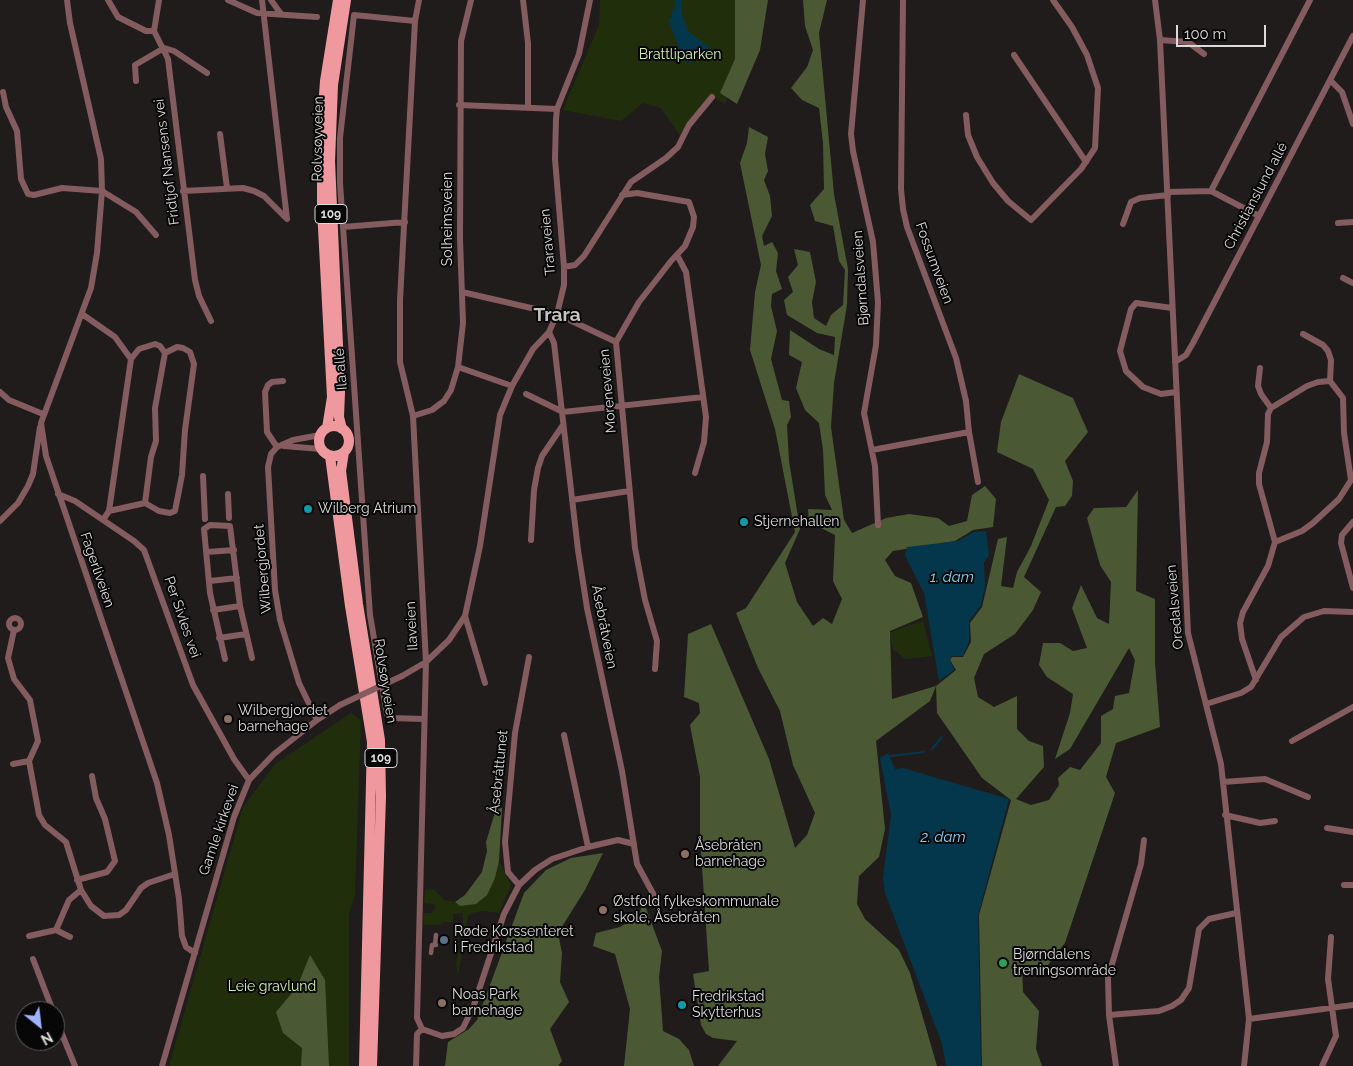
<!DOCTYPE html>
<meta charset="utf-8">
<style>
body{margin:0}
#map{position:relative;width:1353px;height:1066px;overflow:hidden;background:#1f1c1b;font-family:Raleway,sans-serif}
canvas{display:block}
.north{position:absolute;left:15px;top:1001px;width:50px;height:50px;box-sizing:border-box;background:#080707;border:1px solid #5d5b5b;border-radius:50%;rotate:151deg;font-size:14px;font-weight:700;line-height:20px;text-align:center;color:#dcdada}
.north::after{content:'';display:block;margin:auto;width:18px;height:22px;background:#a0b3fd;clip-path:polygon(50% 0,100% 100%,50% 72%,0 100%)}
.scale{position:absolute;left:1176px;top:25px;width:90px;height:22px;box-sizing:border-box;border:2px solid #dcdada;border-top:0;padding-left:6px;font-size:15px;line-height:18px;white-space:nowrap;color:#dcdada;-webkit-text-stroke:4px #080707;paint-order:stroke}
</style>
<div id="map">
<canvas width="1353" height="1066"></canvas>
<div class="north">N</div>
<div class="scale">100 m</div>
</div>
<script>
const ctx = document.querySelector('canvas').getContext('2d');
ctx.lineJoin = 'round';
function paint(path, color) {
  ctx.fillStyle = color;
  ctx.fill(path, 'evenodd');
}
function shape(rows) {
  const path = new Path2D();
  for (const r of rows) {
    if (r.length === 3) {
      path.moveTo(r[0] + r[2], r[1]);
      path.arc(r[0], r[1], r[2], 0, 2 * Math.PI);
      continue;
    }
    path.moveTo(r[0], r[1]);
    for (let i = 2; i < r.length; i += 2) path.lineTo(r[i], r[i + 1]);
  }
  return path;
}
function stroke(path, color, width, dash) {
  ctx.strokeStyle = color;
  ctx.lineWidth = width;
  ctx.lineCap = dash ? 'butt' : 'round';
  ctx.setLineDash(dash || []);
  ctx.stroke(path);
}
function write(font, color, halo, rows, align = 'center') {
  ctx.font = font + ' Raleway,sans-serif';
  ctx.lineWidth = 4;
  ctx.setLineDash([]);
  ctx.textBaseline = 'middle';
  ctx.strokeStyle = halo;
  ctx.fillStyle = color;
  for (const [text, x, y, turn = 0] of rows) {
    ctx.save();
    ctx.translate(x, y);
    ctx.rotate((+turn || 0) * Math.PI / 180);
    ctx.textAlign = isNaN(turn) ? turn : align;
    if (halo) ctx.strokeText(text, 0, 0);
    ctx.fillText(text, 0, 0);
    ctx.restore();
  }
}
paint(shape([
 [600,0,753,0,749,26,725,104,715,98,681,137,661,108,643,103,621,121,563,110,599,25],
 [923,621,932,656,905,659,893,649,890,632],
 [351,713,361,720,355,895,349,913,349,1066,169,1066,243,807,275,764],
 [499,861,511,885,499,913,485,911,472,913,468,916,458,976,456,963,462,936,463,913,453,914,453,922,442,922,440,925,424,925,423,913,432,913,435,908,434,904,424,903,425,890,434,889,444,900,455,902,460,906,495,878]
]), '#212e0c');
paint(shape([
 [735,0,768,0,760,50,737,104,720,93,735,59],
 [803,0,827,0,819,33,834,194,848,269,847,305,834,383,831,427,844,520,852,533,886,518,909,514,938,518,949,526,967,521,972,495,985,486,996,499,993,527,973,530,955,541,893,551,885,560,895,576,911,583,923,617,890,631,892,699,936,686,956,670,950,660,952,657,963,657,971,642,970,623,982,607,998,539,1007,537,1001,586,1013,588,1017,572,1031,546,1049,500,1033,469,997,452,1001,422,1019,374,1073,398,1088,432,1065,461,1073,481,1072,496,1065,506,1056,507,1024,577,1041,592,1033,610,1015,634,984,654,974,678,978,697,994,707,1017,696,1017,729,1029,741,1043,746,1044,767,1016,799,1031,805,1049,800,1059,785,1058,778,1070,767,1080,770,1101,743,1101,716,1113,709,1115,696,1129,693,1135,660,1129,648,1070,749,1055,759,1070,713,1073,694,1047,677,1039,665,1043,643,1060,643,1073,651,1087,648,1072,608,1081,585,1097,618,1109,624,1111,582,1100,565,1087,518,1094,508,1126,507,1138,490,1136,591,1155,599,1155,663,1160,727,1116,743,1106,777,1115,793,1065,943,1048,965,1022,965,1023,992,1039,1011,1036,1049,1042,1066,982,1066,979,915,1011,800,982,778,937,713,936,686,930,701,876,741,885,829,879,857,859,876,857,904,865,919,899,950,910,973,937,1066,718,1066,737,1041,713,1038,706,1034,701,1025,693,974,709,971,700,837,700,777,690,725,700,713,699,703,684,697,688,634,711,624,769,759,795,848,807,835,815,813,793,765,780,711,758,668,736,613,746,608,795,532,775,429,750,350,755,292,761,265,740,163,747,143,749,127,768,137,765,154,768,171,764,180,770,196,772,216,762,236,764,246,772,242,778,253,776,271,782,289,772,294,771,306,777,331,771,359,782,400,789,401,791,417,787,425,789,461,800,529,785,563,797,602,813,626,823,618,832,624,842,599,833,581,835,535,809,522,808,509,832,510,825,495,823,450,819,423,805,410,796,388,802,362,789,355,790,330,819,349,834,355,835,337,817,333,787,315,784,300,793,292,788,277,798,265,794,249,810,252,816,282,812,302,814,318,826,326,831,315,843,305,845,270,839,261,833,226,815,221,810,205,824,189,823,143,819,108,802,100,791,88,807,67,813,50,805,26],
 [502,808,499,861,495,878,487,895,476,904,460,906,455,902,465,895,482,872,487,851,486,842,496,809],
 [603,853,585,890,558,933,562,953,560,982,569,1002,550,1029,562,1061,558,1066,445,1066,448,1042,469,1029,477,1020,524,893,546,870,571,858],
 [643,900,662,951,659,977,663,1031,679,1039,689,1050,694,1066,624,1066,630,1009,615,954,593,946,596,933,620,927,639,916],
 [310,955,325,980,329,1066,301,1066,302,1048,283,1033,276,1012,297,987]
]), '#4a5934');
paint(shape([
 [674,0,681,0,682,15,689,32,709,47,705,55,691,63,684,61,668,19,672,18,672,11,676,6],
 [986,531,989,555,984,562,985,586,981,605,969,621,969,641,963,656,952,656,950,659,954,670,939,681,924,593,905,555,907,547,958,541,974,532],
 [888,753,895,769,903,768,1009,799,978,915,981,1066,946,1066,942,1044,885,893,883,878,891,815,880,758]
]), '#04374b');
stroke(shape([
 [932,749,942,737],
 [891,756,924,752]
]), '#04374b', 2);
stroke(shape([
 [435,945,436,935],
 [431,953,432,945,436,945]
]), '#845b5e', 4.5);
stroke(shape([
 [67,0,70,23,101,159,102,191,97,253,91,288,41,423,46,456,157,783,169,835,179,899,182,936,186,947,195,953],
 [108,0,118,17,146,31,154,31],
 [159,0,154,31,168,59,195,280,199,296,211,321],
 [228,0,257,13,317,17],
 [262,0,287,219],
 [271,0,281,14],
 [419,0,415,21,400,300,400,362,413,416,426,662,417,1018,422,1029,442,1036,454,1034,463,1028,474,1005,504,914,519,885,535,870,552,859,588,847,618,840,634,844],
 [523,0,528,43,528,108],
 [863,0,851,134,853,151,873,242,878,302,876,345,864,413,875,466,878,525],
 [1155,0,1160,40,1188,633,1221,764,1249,1019,1244,1066],
 [415,21,354,15,340,138,340,183,370,615,387,715,392,718,424,719],
 [1160,40,1188,42,1204,54],
 [1014,55,1086,162],
 [1330,80,1342,92,1353,124],
 [136,81,135,65,164,48,174,51,207,73],
 [3,92,6,107,17,131,21,179,28,194,34,195,62,188,102,191,136,212,156,235],
 [459,105,557,109],
 [966,115,968,135,977,157,993,183,1008,201,1031,220,1081,169,1095,148,1098,88,1087,55,1072,27,1053,0],
 [220,134,227,188],
 [183,191,243,188,254,191,264,196,287,219],
 [1211,191,1310,0],
 [1168,192,1211,191,1259,216],
 [622,195,637,193,689,202,694,217,693,227,685,246,671,261,639,302,616,342,635,548,645,600,657,641,655,669],
 [1338,223,1353,222],
 [1123,224,1131,202,1140,198,1168,195],
 [343,227,405,222],
 [677,255,686,272,706,417,704,442,695,473],
 [564,267,575,265,584,256,631,182,666,158,678,147,689,125,712,97],
 [1343,278,1353,283],
 [462,292,557,314,616,342],
 [1172,308,1136,303,1131,309,1120,351,1126,371,1143,387,1161,394,1176,392],
 [82,314,115,337,131,359],
 [549,332,554,343,578,550,587,608,622,771,637,864,657,901],
 [1303,334,1323,345,1328,351,1331,360,1330,381],
 [1175,362,1186,355,1193,343,1353,36],
 [458,367,512,386],
 [1260,368,1258,386,1261,394,1271,408],
 [0,392,9,400,43,414],
 [526,394,563,412,703,397],
 [413,416,432,410,444,401,451,390,458,367,463,323,460,239,461,41,471,0],
 [969,432,978,482],
 [284,446,321,449],
 [277,447,267,432,265,392,268,385,272,382,283,381],
 [872,450,969,432,966,401,956,358,907,227,903,209,901,189,903,0],
 [203,476,205,519],
 [58,494,75,501,134,541,144,550,193,685,234,759,249,780],
 [228,494,229,518],
 [572,500,629,491],
 [145,503,159,511,170,513,175,511,182,475,185,430,194,364,190,352,183,348,177,347,165,353],
 [109,511,145,503],
 [103,520,109,511,131,359,139,349,155,344,160,346,165,353,155,408,156,441,151,457,145,503],
 [0,521,18,503,28,486,33,474,40,427],
 [1353,522,1342,535,1341,543,1353,588],
 [531,540,534,490,538,468,542,456,563,425],
 [1275,542,1259,484,1259,473,1267,442,1268,414,1271,408,1307,386,1318,382,1330,381],
 [207,552,234,550],
 [210,581,237,578],
 [213,610,240,606],
 [465,616,485,683],
 [15,624,6],
 [14,630,8,658,14,679,30,700,38,741,29,761,39,815,45,825,66,842,81,890,91,906,104,916,119,915,126,910,141,888,148,883,175,874],
 [219,638,246,634],
 [225,659,210,593,204,529,210,525,230,526,240,606,252,658],
 [402,676,426,662,449,640,465,616,480,546,500,415,512,386,533,349,549,332,557,314,564,285,564,267,555,159,556,119,557,109,579,54,590,0],
 [1256,680,1242,639,1240,623,1243,612,1268,566,1275,542,1302,531,1313,523,1339,499,1351,480,1344,433,1343,398,1330,381],
 [1206,704,1241,693,1251,687,1281,637,1304,617,1324,611,1353,612],
 [317,720,299,683,280,620,275,590,268,467,271,454,277,447,293,440,320,435],
 [564,735,588,847],
 [1292,741,1353,707],
 [13,764,29,761],
 [1223,782,1265,779,1308,797],
 [1225,815,1260,823,1275,821],
 [1327,828,1353,832],
 [77,880,107,872,115,861,105,819,96,798,92,776],
 [519,885,508,872,505,842,515,733,529,657],
 [1344,885,1353,885],
 [56,930,70,937],
 [29,936,56,930,69,900,81,890],
 [33,959,53,1011],
 [1109,1015,1159,1011,1172,1006,1181,1000,1189,988,1199,929,1209,919,1236,913],
 [55,1017,75,1066],
 [1249,1019,1353,1005],
 [162,1066,234,817,249,780,274,754,317,720,340,705],
 [416,1066,417,1034,422,1029],
 [1116,1066,1109,1015,1108,978,1141,864,1144,840],
 [1322,1066,1336,1036,1328,979,1331,937]
]), '#845b5e', 6);
stroke(shape([
 [334,441,15],
 [327,428,332,397,322,209,322,122,325,81,338,0],
 [342,429,339,417,340,392,330,161,333,85,346,0],
 [344,452,341,471,358,604,380,740,381,797,372,1066],
 [330,456,350,606,372,742,364,1066]
]), '#ef999f', 10);
stroke(shape([
 [340,705,402,676]
]), '#845b5e', 6);
for (const [x, y, r, color] of [
 [308,509,5,"#0f9aa8"],
 [744,522,5,"#0f9aa8"],
 [228,719,5,"#8d6e63"],
 [685,854,5,"#8d6e63"],
 [603,910,5,"#8d6e63"],
 [444,940,5,"#5c6f8a"],
 [1003,963,5,"#2e9e5b"],
 [442,1003,5,"#8d6e63"],
 [682,1005,5,"#0f9aa8"]
]) {
  const dot = new Path2D();
  dot.arc(x, y, r, 0, 2 * Math.PI);
  ctx.fillStyle = color;
  ctx.fill(dot);
  stroke(dot, '#080707', 2);
}
for (const [x, y, w] of [
 [331,214,32],
 [381,758,32]
]) {
  const box = new Path2D();
  box.roundRect(x - w / 2, y - 9.5, w, 19, 4);
  ctx.fillStyle = '#080707';
  ctx.fill(box);
  stroke(box, '#dcdada', 1);
}
write('bold 12px', '#dcdada', null, [
 ["109",331,214],
 ["109",381,758]
]);
write('14px', '#d2eead', '#080707', [
 ["Brattliparken",680,55],
 ["Leie gravlund",272,987]
]);
write('14px', '#dcdada', '#080707', [
 ["Rolvsøyveien",318,139,-89],
 ["Fridtjof Nansens vei",167,162,-97],
 ["Christianslund allé",1256,196,-62],
 ["Solheimsveien",448,219,-90],
 ["Traraveien",548,242,-95],
 ["Fossumveien",934,263,70],
 ["Bjørndalsveien",861,278,-94],
 ["Ila allé",341,369,-94],
 ["Moreneveien",608,391,-95],
 ["Wilbergjordet",263,569,-95],
 ["Fagerliveien",97,570,71],
 ["Oredalsveien",1175,607,-95],
 ["Per Sivles vei",182,617,71],
 ["Ilaveien",412,626,-93],
 ["Åsebråtveien",604,627,79],
 ["Rolvsøyveien",385,681,81],
 ["Åsebråttunet",499,772,-84],
 ["Gamle kirkevei",219,830,-71]
]);
write('14px', '#dcdada', '#080707', [
 ["Wilberg Atrium",318,509],
 ["Stjernehallen",754,522],
 ["Wilbergjordet",238,711],
 ["barnehage",238,727],
 ["Åsebråten",695,846],
 ["barnehage",695,862],
 ["Østfold fylkeskommunale",613,902],
 ["skole, Åsebråten",613,918],
 ["Røde Korssenteret",454,932],
 ["i Fredrikstad",454,948],
 ["Bjørndalens",1013,955],
 ["treningsområde",1013,971],
 ["Noas Park",452,995],
 ["barnehage",452,1011],
 ["Fredrikstad",692,997],
 ["Skytterhus",692,1013]
], 'left');
write('italic 15px', '#85d0f5', '#080707', [
 ["1. dam",952,577],
 ["2. dam",943,837]
]);
write('bold 19px', '#c6c2c1', '#080707', [
 ["Trara",557,315]
]);
</script>
